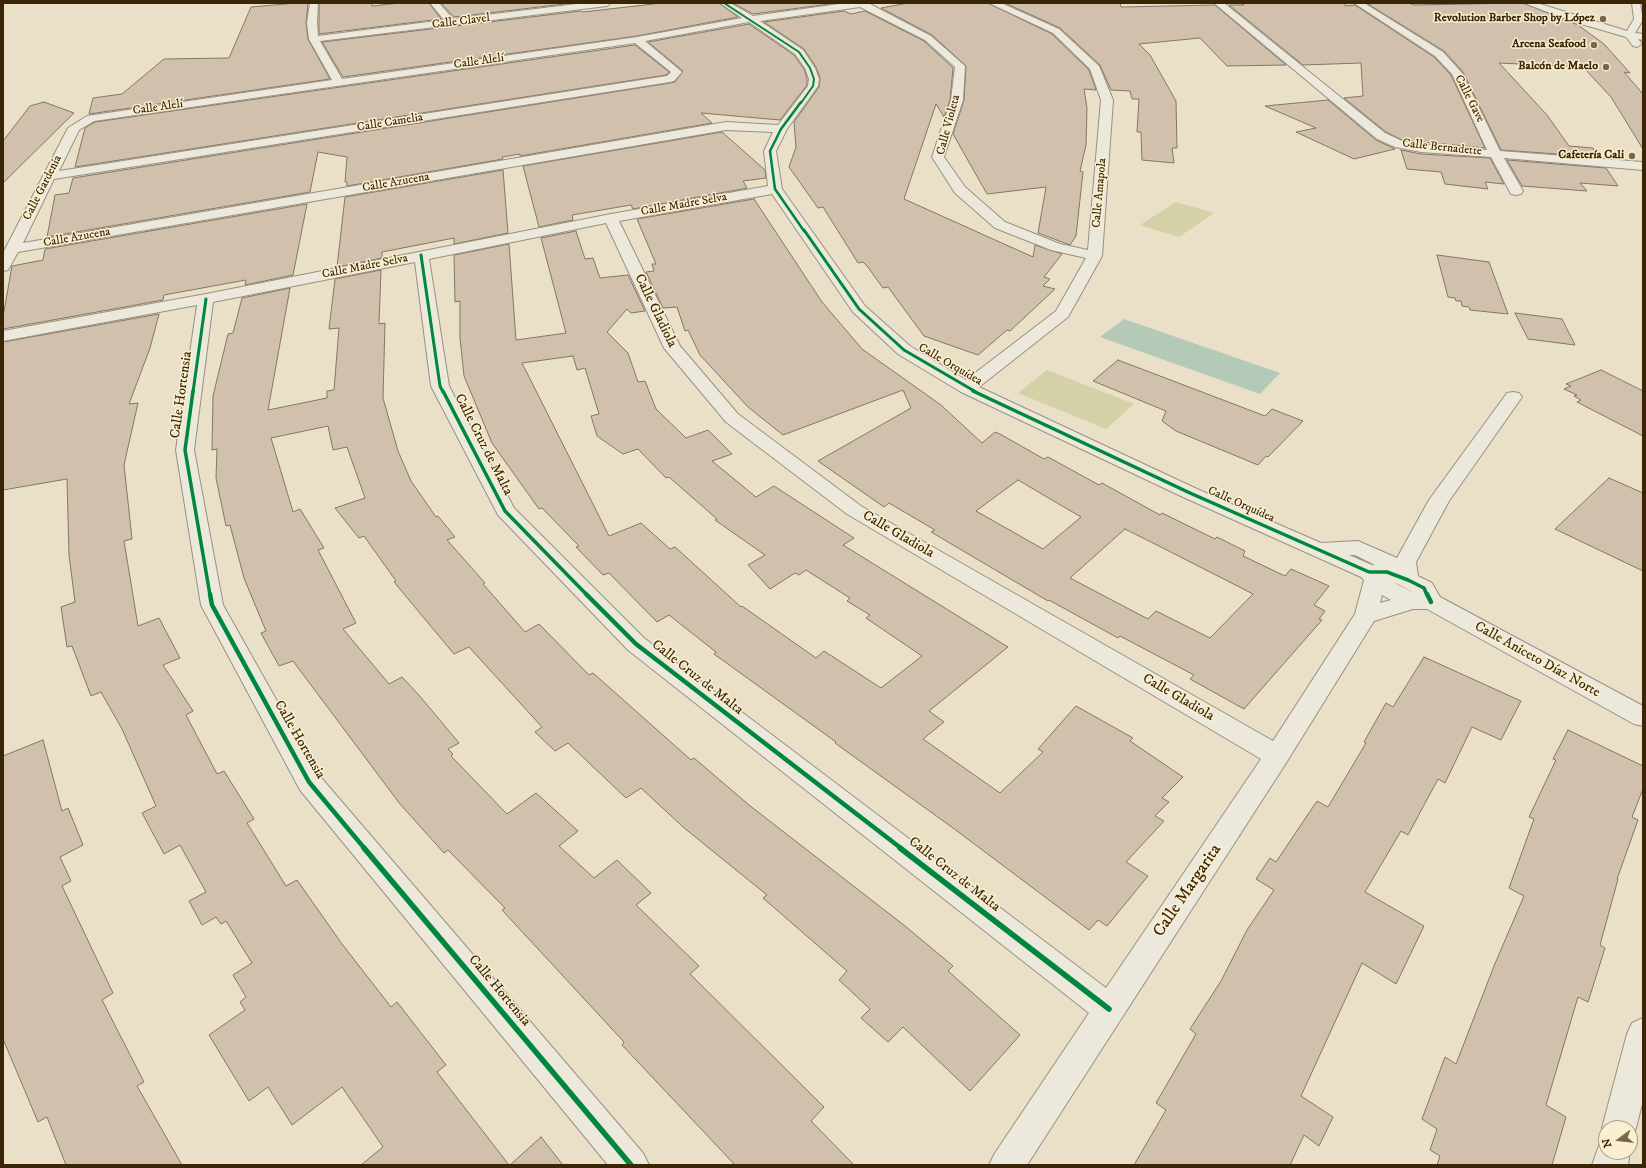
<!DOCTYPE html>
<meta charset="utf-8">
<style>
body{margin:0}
#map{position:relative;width:1646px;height:1168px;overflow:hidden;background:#e9e0c7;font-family:"IM FELL DW Pica",serif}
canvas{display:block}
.frame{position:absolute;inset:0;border:4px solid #3b2507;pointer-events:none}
.north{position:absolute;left:1598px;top:1120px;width:40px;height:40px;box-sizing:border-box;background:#faefd1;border:1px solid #ae9e80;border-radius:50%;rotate:255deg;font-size:11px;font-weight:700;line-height:16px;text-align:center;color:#3b2507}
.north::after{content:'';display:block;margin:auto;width:14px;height:18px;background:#78664a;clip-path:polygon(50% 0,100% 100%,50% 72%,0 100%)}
</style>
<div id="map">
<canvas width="1646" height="1168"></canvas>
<div class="frame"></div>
<div class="north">N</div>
</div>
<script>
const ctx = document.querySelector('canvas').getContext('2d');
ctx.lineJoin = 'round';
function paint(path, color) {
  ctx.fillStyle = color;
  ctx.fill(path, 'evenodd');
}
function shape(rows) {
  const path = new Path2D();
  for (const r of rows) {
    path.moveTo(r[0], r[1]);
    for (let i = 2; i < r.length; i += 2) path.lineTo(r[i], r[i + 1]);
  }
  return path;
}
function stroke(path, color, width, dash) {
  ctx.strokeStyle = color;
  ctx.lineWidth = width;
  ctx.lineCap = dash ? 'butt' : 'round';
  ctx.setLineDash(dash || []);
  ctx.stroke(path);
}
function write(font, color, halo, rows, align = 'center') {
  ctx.font = font + ' "IM FELL DW Pica",serif';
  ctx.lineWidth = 3;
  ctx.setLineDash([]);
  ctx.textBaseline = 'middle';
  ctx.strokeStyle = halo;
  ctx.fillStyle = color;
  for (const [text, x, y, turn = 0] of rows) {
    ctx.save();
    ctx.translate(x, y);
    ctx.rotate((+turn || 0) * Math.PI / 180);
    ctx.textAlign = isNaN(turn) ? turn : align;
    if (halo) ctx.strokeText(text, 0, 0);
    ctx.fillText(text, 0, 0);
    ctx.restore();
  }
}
paint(shape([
 [1176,202,1214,213,1179,237,1140,225],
 [1047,370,1134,404,1106,429,1018,393]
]), '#d4d1a7');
paint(shape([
 [1124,319,1280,373,1260,394,1100,337]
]), '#b4c9b8');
const building = shape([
 [297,3,308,3,306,23,308,39,330,79,89,114,93,98,122,94,164,59,229,58,251,7,297,3],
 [319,3,372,3,372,6,400,3,429,3,441,19,319,34,319,3],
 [441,3,573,3,454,17,441,3],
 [662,3,719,3,738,17,637,36,343,77,322,42,581,11,583,12,662,3],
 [733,3,829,3,830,4,753,14,733,3],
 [908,3,988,3,1052,34,1089,70,1096,90,1084,89,1087,108,1086,145,1080,171,1083,172,1076,236,1070,245,1038,233,1046,187,987,194,953,134,964,100,966,66,932,35,881,8,908,3],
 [1005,3,1120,3,1121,7,1215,5,1286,65,1227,66,1200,38,1139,44,1150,55,1176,101,1177,148,1172,148,1174,163,1142,160,1141,132,1137,132,1139,99,1132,99,1130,91,1111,90,1100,65,1060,28,1005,3],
 [1240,3,1345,3,1345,6,1355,5,1434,57,1451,75,1485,148,1402,140,1386,132,1344,98,1363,96,1361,63,1303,65,1229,5,1244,5,1240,3],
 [1381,3,1409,3,1414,5,1523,3,1578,25,1604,44,1630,73,1624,72,1643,94,1643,149,1611,97,1583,67,1499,63,1547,115,1569,146,1593,148,1599,157,1501,150,1463,72,1444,51,1368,4,1381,3],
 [844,11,851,14,865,11,924,41,953,68,950,100,944,117,936,104,904,199,1033,257,1035,245,1062,254,1044,277,1050,279,1043,286,1055,289,1010,331,1007,330,978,355,924,336,888,287,883,288,867,266,863,262,858,263,823,207,818,208,789,167,796,147,794,122,819,87,820,78,816,67,804,49,764,22,844,11],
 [749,24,794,55,804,69,807,79,807,85,780,120,701,113,712,123,520,156,520,154,502,157,503,159,347,186,347,182,345,182,347,157,318,152,310,192,47,237,55,195,69,193,73,178,670,83,675,82,683,71,648,42,749,24],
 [635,45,669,72,666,75,75,167,85,128,95,122,635,45],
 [1328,100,1376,140,1395,149,1354,159,1296,132,1316,128,1265,106,1328,100],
 [44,102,74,113,3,183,3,141,30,106,44,102],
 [722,132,765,170,766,178,743,181,747,188,633,209,631,205,572,215,573,220,539,227,523,166,722,132],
 [1401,150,1421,154,1490,158,1504,184,1485,182,1488,189,1445,184,1441,172,1407,169,1401,150],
 [1507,160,1606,168,1618,186,1580,183,1587,191,1522,186,1507,160],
 [503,170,508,233,454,244,454,238,382,252,382,258,337,267,345,197,503,170],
 [754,199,822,302,862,349,941,405,982,443,995,432,1000,434,1044,459,1048,457,1099,485,1102,483,1160,515,1162,513,1215,539,1217,537,1245,551,1243,556,1285,576,1291,569,1329,586,1314,605,1325,611,1319,619,1322,620,1244,709,1190,679,1194,675,1120,636,1118,638,1049,600,1048,601,931,532,935,530,889,503,884,507,818,461,911,408,903,390,783,435,748,407,700,355,688,330,685,331,677,307,663,308,646,272,654,271,652,264,656,264,637,219,754,199],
 [1018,480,1081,517,1043,549,976,511,1018,480],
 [1125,529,1161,547,1253,594,1210,638,1156,611,1148,619,1070,578,1125,529],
 [307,204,293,275,245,285,246,280,164,295,163,300,3,329,3,317,12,266,43,260,45,249,307,204],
 [576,231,585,259,593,258,600,278,628,275,645,311,631,313,627,309,607,332,628,353,638,382,645,381,656,409,686,438,708,430,732,454,712,461,756,497,774,486,854,538,843,545,1008,647,929,711,944,722,923,739,1000,793,1043,752,1038,749,1076,706,1133,738,1130,741,1183,777,1162,798,1169,802,1155,816,1164,821,1126,862,1148,876,1107,926,1098,920,1089,930,953,828,835,743,836,742,714,654,716,652,669,615,657,622,609,573,603,575,576,547,579,546,542,508,539,509,492,443,464,376,460,338,460,301,455,302,454,255,509,244,516,340,566,333,541,238,576,231],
 [573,356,577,370,585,368,599,414,591,416,597,436,623,454,638,449,666,478,669,477,717,519,715,520,765,555,748,565,770,589,795,573,799,575,806,570,850,598,847,601,870,615,866,618,922,656,881,688,824,651,816,658,742,606,741,607,675,547,670,549,641,523,609,536,522,363,573,356],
 [1437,255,1489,262,1508,314,1470,310,1469,307,1462,306,1461,301,1456,301,1455,298,1448,297,1437,255],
 [381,270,379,324,385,323,383,398,398,451,411,481,436,517,438,516,455,537,447,540,485,583,483,584,525,632,539,624,589,675,593,673,691,760,694,758,749,805,905,926,953,966,948,971,1020,1035,970,1091,903,1027,888,1042,861,1018,870,1009,839,980,847,971,763,898,767,895,683,827,641,788,626,798,568,743,555,751,535,732,542,727,469,647,454,654,394,582,396,581,364,536,359,538,335,508,365,498,347,447,333,450,328,426,271,438,293,512,300,509,324,548,318,550,356,623,343,629,389,684,402,677,418,694,459,743,448,749,453,754,451,756,507,814,536,793,578,831,559,846,594,878,617,860,651,893,636,905,699,966,690,974,824,1107,811,1121,854,1165,735,1165,622,1045,624,1042,502,910,505,908,448,850,444,853,418,824,400,804,293,661,279,666,261,633,266,631,244,578,230,525,226,526,216,478,217,449,212,450,213,396,228,334,233,333,242,298,290,288,268,410,327,398,327,391,334,390,339,328,329,329,335,279,381,270],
 [1515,313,1562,319,1575,345,1528,339,1515,313],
 [159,314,150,348,129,404,138,403,124,465,132,539,124,541,138,626,159,618,180,658,163,665,193,711,186,715,217,774,224,771,254,819,247,823,286,886,297,880,342,944,391,1007,397,1002,446,1065,437,1072,509,1165,361,1165,383,1147,342,1087,292,1125,268,1087,249,1101,209,1035,245,1010,240,1002,246,997,233,975,252,963,226,921,221,924,216,917,202,925,189,901,206,892,180,845,164,854,142,813,156,806,122,729,101,692,91,696,72,646,67,647,61,607,75,602,69,555,67,479,3,490,3,342,159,314],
 [1118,360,1265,416,1272,409,1303,421,1268,457,1266,456,1258,465,1176,431,1162,421,1166,411,1093,381,1118,360],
 [1601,370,1643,391,1643,436,1577,402,1581,400,1574,396,1577,395,1564,389,1571,386,1566,384,1601,370],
 [1609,478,1643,493,1643,571,1555,529,1609,478],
 [1424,657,1521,701,1501,740,1472,727,1445,783,1438,779,1408,835,1401,831,1365,892,1424,926,1396,984,1362,963,1301,1096,1333,1117,1319,1146,1304,1135,1290,1165,1134,1165,1166,1110,1156,1103,1196,1034,1190,1029,1221,981,1247,930,1274,890,1256,879,1270,858,1276,862,1317,801,1328,807,1366,743,1364,742,1386,703,1393,707,1424,657],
 [1568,730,1643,766,1643,789,1632,817,1638,820,1617,879,1618,879,1600,945,1605,948,1588,1002,1578,997,1546,1105,1566,1117,1552,1165,1437,1165,1440,1156,1430,1150,1437,1129,1422,1119,1445,1057,1456,1064,1494,966,1524,896,1509,888,1534,819,1529,817,1556,760,1553,759,1568,730],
 [43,740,62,811,68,808,83,845,60,857,71,881,62,886,113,993,102,1000,144,1082,137,1086,182,1165,66,1165,47,1117,38,1122,3,1039,3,756,43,740],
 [541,1137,563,1165,510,1165,541,1137]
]);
paint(building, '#d0c0ac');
stroke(building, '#807867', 1);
const minor = shape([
 [310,3,318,3,317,23,318,36,444,20,430,3,439,3,453,19,585,3,611,3,607,6,320,41,342,79,637,37,742,18,720,3,730,3,753,16,846,3,870,3,870,4,931,36,965,66,963,100,944,157,965,187,1005,222,1060,244,1088,250,1101,100,1090,69,1053,33,989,3,1001,3,1059,29,1099,66,1113,100,1102,256,1068,317,979,387,1197,489,1321,543,1358,541,1397,558,1429,500,1507,393,1513,392,1519,393,1522,397,1449,501,1416,562,1418,576,1432,583,1440,597,1643,706,1643,726,1634,724,1427,609,1413,609,1374,621,1286,763,1027,1165,989,1165,995,1153,1089,1013,628,650,498,515,431,386,415,262,213,302,194,450,223,605,318,774,643,1153,649,1165,608,1165,300,790,201,605,176,450,197,305,3,341,3,331,206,294,611,214,768,186,764,151,773,132,726,130,18,252,8,270,3,271,3,253,68,128,87,116,332,80,309,39,307,23,310,3],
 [860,7,925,40,955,67,951,100,932,157,955,193,995,228,1051,250,1086,258,1056,311,966,380,910,346,865,306,782,189,776,151,787,129,818,86,819,79,815,68,803,50,760,21,860,7],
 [749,22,795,54,805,68,809,79,808,86,778,125,726,122,23,243,54,179,670,82,674,81,682,72,645,41,749,22],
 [635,43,671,72,667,76,59,171,79,130,94,121,635,43],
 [772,194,853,312,898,354,961,392,1183,497,1361,577,1364,580,1355,614,1273,741,861,506,738,414,680,346,619,221,772,194],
 [606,223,664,348,726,422,847,514,1261,759,1106,988,644,638,514,508,449,386,429,259,606,223],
 [1349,555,1355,555,1375,565,1372,565,1349,555],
 [1393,582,1400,585,1416,594,1393,582],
 [1382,595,1391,600,1380,603,1382,595],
 [1214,3,1224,3,1385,133,1402,141,1421,144,1487,150,1452,74,1435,56,1354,3,1364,3,1443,52,1462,73,1500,151,1643,162,1643,170,1504,158,1523,191,1521,194,1516,195,1511,194,1491,157,1421,152,1395,147,1377,139,1214,3],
 [1524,3,1537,3,1627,31,1634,19,1632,3,1640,3,1643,20,1635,33,1643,34,1643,40,1638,39,1642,44,1637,47,1633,46,1626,37,1571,21,1524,3],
 [1643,1018,1643,1100,1636,1128,1630,1141,1630,1128,1606,1128,1606,1152,1630,1151,1628,1165,1592,1165,1601,1140,1606,1138,1602,1128,1627,1034,1632,1023,1643,1018]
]);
stroke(minor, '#999180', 2);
paint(minor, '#ece8db');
stroke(shape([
 [724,3,799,52,810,68,814,79,813,86,801,103]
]), '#00873e', 2);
stroke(shape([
 [801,102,781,129,770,151,775,189,804,231]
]), '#00873e', 2.5);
stroke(shape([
 [804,230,859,309,904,350,976,392],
 [421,255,440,386,443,392],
 [193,392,206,299]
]), '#00873e', 3);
stroke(shape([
 [193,391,185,450,210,595],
 [443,391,505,511,587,595],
 [973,391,1190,493,1369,572,1387,572,1408,580,1424,588,1427,595]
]), '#00873e', 3.5);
stroke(shape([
 [210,594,212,605,309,782,365,849],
 [586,594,636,644,902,849],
 [1427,594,1431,602]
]), '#00873e', 4.5);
stroke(shape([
 [364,848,631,1165],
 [900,848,1109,1009]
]), '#00873e', 5.5);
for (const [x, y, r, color] of [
 [1603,19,4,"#78664a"],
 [1594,45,4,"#78664a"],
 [1606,67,4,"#78664a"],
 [1632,156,4,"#78664a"]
]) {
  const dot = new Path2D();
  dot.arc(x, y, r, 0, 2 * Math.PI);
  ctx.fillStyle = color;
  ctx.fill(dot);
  stroke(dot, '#faefd1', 1.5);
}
write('bold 12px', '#3b2507', '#faefd1', [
 ["Revolution Barber Shop by López",1595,19],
 ["Arcena Seafood",1586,45],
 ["Balcón de Maelo",1598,67],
 ["Cafetería Cali",1624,156]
], 'right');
write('12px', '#3b2507', '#faefd1', [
 ["Calle Clavel",461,22,-7],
 ["Calle Alelí",479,62,-8],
 ["Calle Gave",1469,99,63],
 ["Calle Alelí",158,108,-8],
 ["Calle Camelia",390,123,-9],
 ["Calle Violeta",949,125,-75],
 ["Calle Bernadette",1442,148,6],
 ["Calle Azucena",396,183,-10],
 ["Calle Gardenia",43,188,-63],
 ["Calle Amapola",1100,193,-85],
 ["Calle Madre Selva",684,205,-10],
 ["Calle Azucena",77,238,-10],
 ["Calle Madre Selva",365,267,-11],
 ["Calle Orquídea",950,365,30],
 ["Calle Orquídea",1241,505,24]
]);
write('14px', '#3b2507', '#faefd1', [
 ["Calle Gladiola",655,311,64],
 ["Calle Hortensia",182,395,-82],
 ["Calle Cruz de Malta",483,445,63],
 ["Calle Gladiola",898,535,30],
 ["Calle Aniceto Díaz Norte",1537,660,29],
 ["Calle Cruz de Malta",697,678,38],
 ["Calle Gladiola",1178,698,30],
 ["Calle Hortensia",299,740,60],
 ["Calle Cruz de Malta",954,875,38],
 ["Calle Hortensia",499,991,50]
]);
write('17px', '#3b2507', '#faefd1', [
 ["Calle Margarita",1188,891,-56]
]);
</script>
